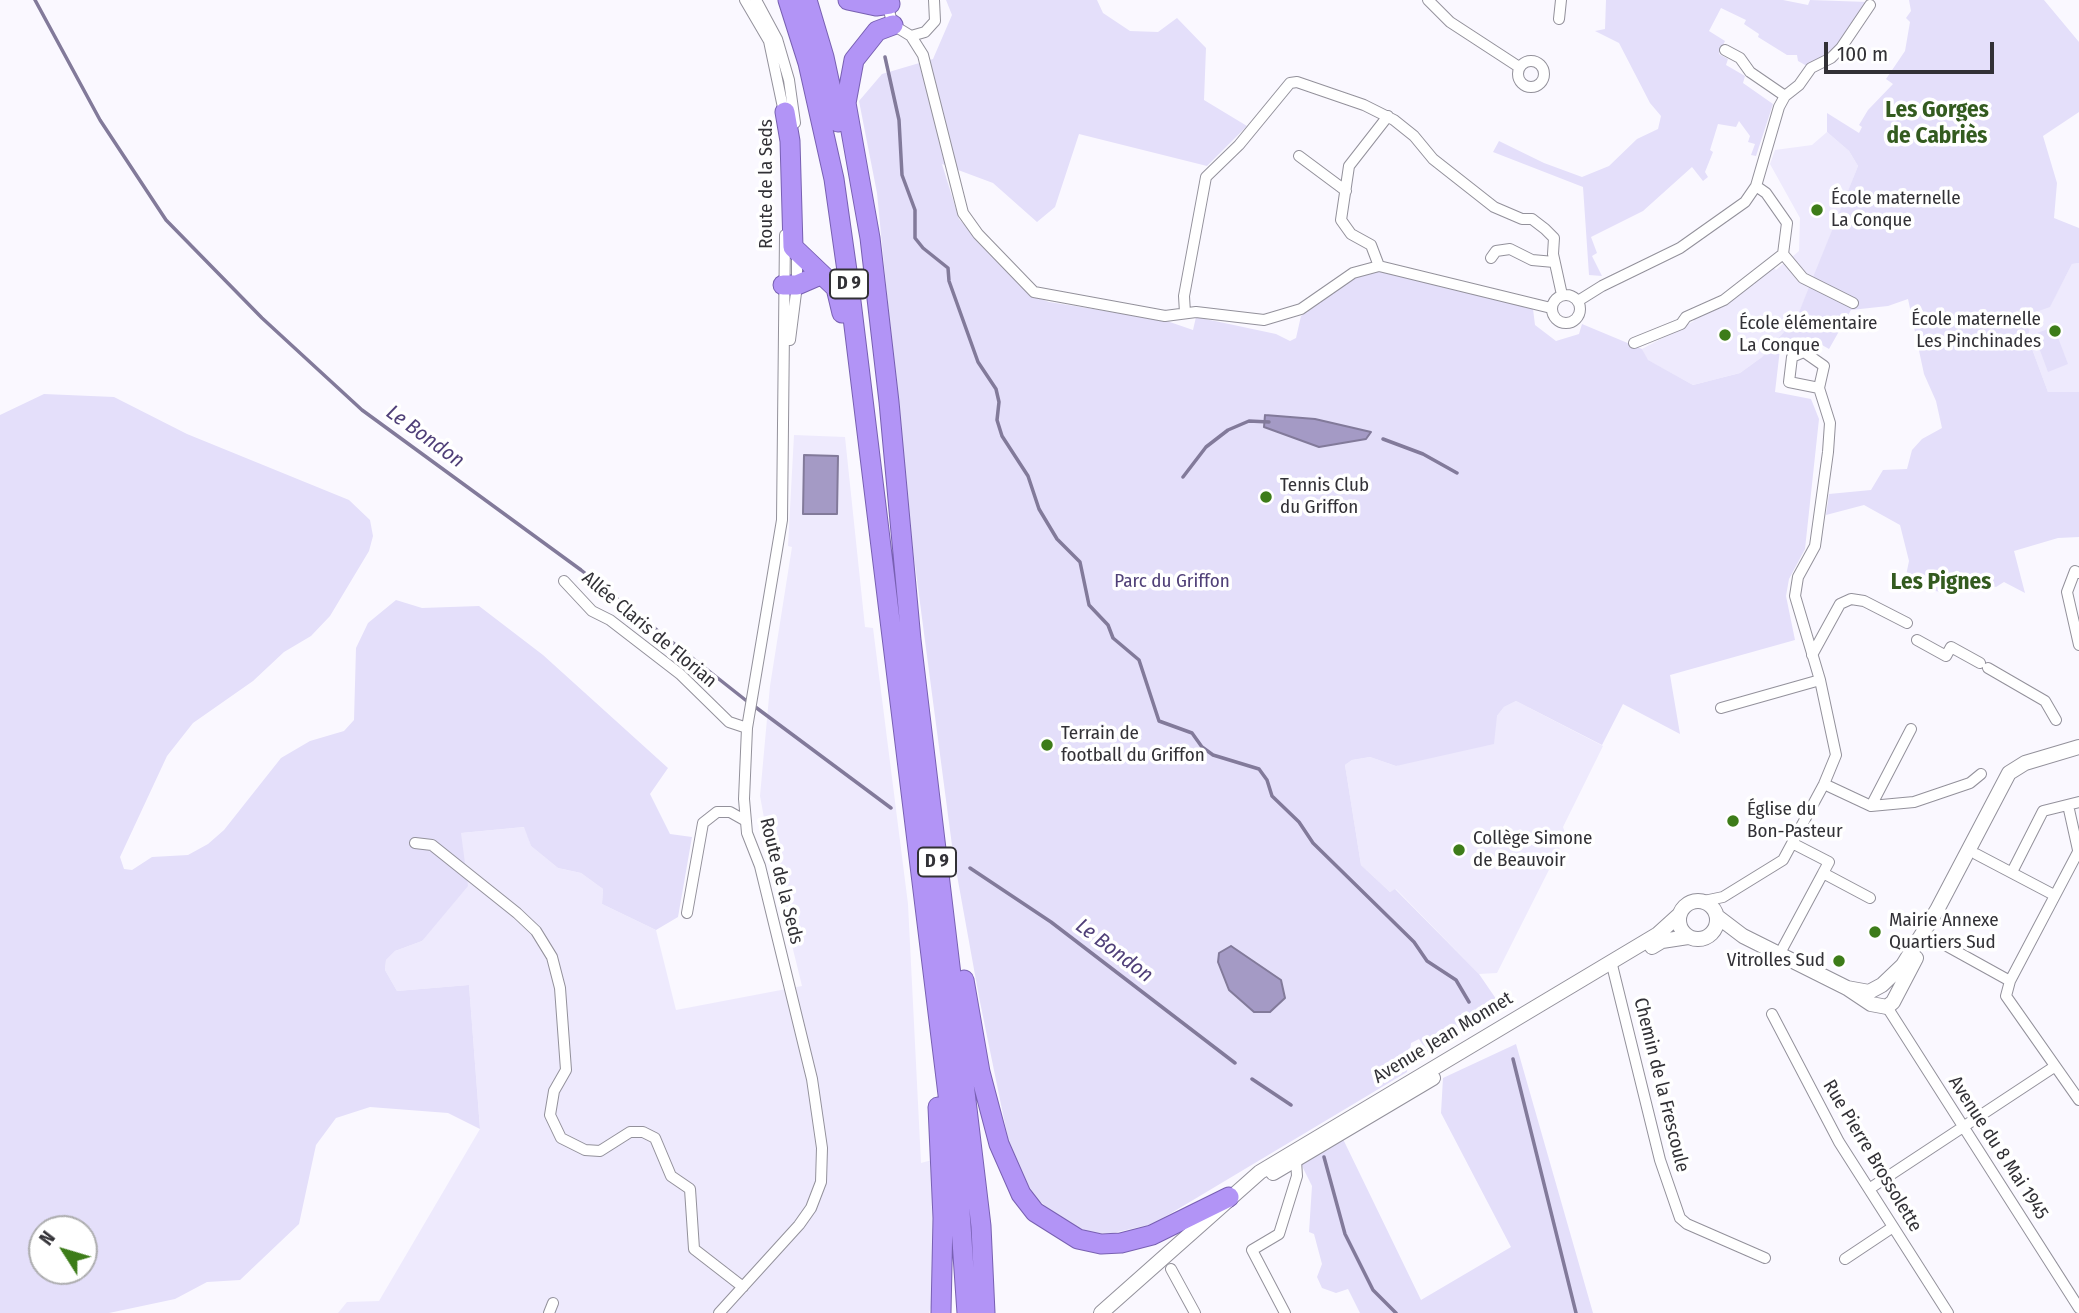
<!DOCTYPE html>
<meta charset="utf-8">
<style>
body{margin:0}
#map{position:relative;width:2079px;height:1313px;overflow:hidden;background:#faf8ff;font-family:"Fira Sans Condensed",sans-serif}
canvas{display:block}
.north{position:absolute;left:28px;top:1215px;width:70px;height:70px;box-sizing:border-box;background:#fff;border:2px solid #adadaf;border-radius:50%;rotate:307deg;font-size:19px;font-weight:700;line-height:28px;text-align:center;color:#323136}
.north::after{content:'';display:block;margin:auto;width:24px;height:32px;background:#3d7c19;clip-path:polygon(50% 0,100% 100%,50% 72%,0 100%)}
.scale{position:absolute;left:1824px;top:42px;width:170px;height:32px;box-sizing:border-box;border:4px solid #323136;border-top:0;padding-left:9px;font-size:21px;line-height:24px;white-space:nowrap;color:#323136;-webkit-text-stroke:5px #fff;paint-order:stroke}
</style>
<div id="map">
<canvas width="2079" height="1313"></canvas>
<div class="north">N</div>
<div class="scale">100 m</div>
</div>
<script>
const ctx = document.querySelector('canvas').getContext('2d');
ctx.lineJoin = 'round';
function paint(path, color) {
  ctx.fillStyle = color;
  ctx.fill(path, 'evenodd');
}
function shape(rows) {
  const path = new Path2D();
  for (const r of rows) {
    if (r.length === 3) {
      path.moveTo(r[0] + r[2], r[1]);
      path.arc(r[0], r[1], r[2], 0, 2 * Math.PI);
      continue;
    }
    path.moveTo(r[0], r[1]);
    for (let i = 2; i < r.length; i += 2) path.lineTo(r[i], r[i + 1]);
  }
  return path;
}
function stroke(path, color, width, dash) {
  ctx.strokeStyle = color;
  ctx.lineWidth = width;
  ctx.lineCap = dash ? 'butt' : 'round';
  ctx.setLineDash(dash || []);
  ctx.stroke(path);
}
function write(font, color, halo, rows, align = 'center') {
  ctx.font = font + ' "Fira Sans Condensed",sans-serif';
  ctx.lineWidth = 7;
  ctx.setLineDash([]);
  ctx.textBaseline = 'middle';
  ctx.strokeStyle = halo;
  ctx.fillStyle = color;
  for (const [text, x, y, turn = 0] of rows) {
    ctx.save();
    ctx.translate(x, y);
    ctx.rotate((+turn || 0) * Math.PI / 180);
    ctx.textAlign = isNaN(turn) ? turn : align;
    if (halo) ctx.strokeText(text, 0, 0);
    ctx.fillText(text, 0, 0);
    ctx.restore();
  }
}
paint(shape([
 [1827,132,1849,151,1858,166,1813,280,1792,257,1799,251,1800,218,1770,164,1775,150,1812,145],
 [1784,263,1798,281,1810,287,1797,317,1762,357,1740,373,1693,385,1647,360,1642,349,1694,321,1692,317,1772,266,1776,270],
 [2079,263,2079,392,2048,392,2028,338,2033,313,2050,306,2072,264],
 [794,435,845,437,865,627,873,628,908,904,921,1163,932,1160,934,1198,933,1301,929,1313,338,1313,347,1302,379,1301,480,1129,469,985,397,991,385,970,386,960,395,951,422,941,461,833,525,827,531,846,558,868,581,873,603,889,602,904,656,930,676,1010,802,986,774,872,760,796,770,686,792,547,788,546],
 [1516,701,1603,746,1563,827,1566,836,1497,973,1479,974,1396,889,1390,892,1361,865,1345,765,1352,760,1370,757,1396,766,1497,716,1504,707]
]), '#eeeafd');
paint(shape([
 [946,0,1097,0,1103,13,1130,31,1158,32,1177,18,1206,48,1204,100,1247,126,1207,166,1079,134,1055,207,1037,222,993,183,942,164,959,219,1030,295,1049,302,1164,320,1193,330,1196,317,1276,334,1290,341,1296,338,1301,316,1355,278,1379,270,1533,309,1535,325,1556,341,1579,334,1582,324,1642,349,1648,360,1693,385,1740,373,1762,357,1797,317,1858,166,1849,151,1827,132,1827,113,1859,133,1862,127,1859,125,1868,110,1893,84,1886,79,1905,51,1910,22,1906,18,1911,11,1909,0,2044,0,2079,42,2079,112,2043,136,2057,183,2054,218,2079,228,2079,263,2072,264,2050,307,2033,313,2028,338,2048,392,2079,392,2079,537,2058,538,2014,551,2025,593,2004,582,1996,587,1977,581,1958,583,1951,594,1904,585,1909,561,1900,525,1864,505,1826,515,1829,494,1871,490,1883,470,1907,469,1912,450,1922,439,1942,428,1936,401,1924,374,1908,299,1888,306,1851,310,1829,349,1808,337,1780,349,1775,392,1811,399,1819,419,1805,549,1789,579,1786,596,1795,640,1670,675,1680,734,1623,704,1602,745,1516,701,1504,707,1497,716,1494,744,1396,766,1370,757,1352,760,1345,765,1361,865,1390,892,1395,889,1479,974,1503,1009,1429,1055,1419,1039,1411,1043,1407,1072,1153,1224,1113,1233,1094,1233,1068,1225,1031,1194,1014,1168,979,997,953,853,908,512,877,193,859,101,882,74,933,59,952,15],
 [1606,0,1783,0,1808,5,1810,0,1868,2,1835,48,1807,66,1798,61,1797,55,1787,55,1758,37,1759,34,1744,24,1746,20,1721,8,1709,31,1725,41,1719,54,1728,59,1726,65,1745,76,1743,83,1773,104,1756,156,1751,155,1755,144,1748,142,1750,136,1739,121,1736,127,1718,124,1710,150,1713,152,1705,172,1708,177,1703,181,1692,167,1643,211,1591,237,1597,253,1592,256,1602,276,1589,275,1583,187,1493,152,1499,141,1544,163,1582,177,1609,166,1637,139,1658,129,1661,116,1650,103,1619,43,1595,31,1605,29],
 [2054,327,2068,364,2048,372,2034,334],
 [44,394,114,397,187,434,349,500,370,520,373,536,369,551,330,616,311,636,284,652,253,681,193,723,167,756,120,857,124,869,132,870,152,857,188,855,208,844,224,830,281,758,310,741,344,731,354,720,356,648,368,623,396,600,422,608,479,606,543,655,668,768,650,794,670,834,692,837,678,917,656,930,602,904,603,889,581,873,558,868,531,846,524,827,461,833,468,886,422,941,395,951,386,960,385,970,397,991,469,985,480,1129,448,1113,370,1107,336,1118,316,1145,299,1224,240,1280,207,1282,175,1299,109,1313,0,1313,0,415],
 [42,1229,84,1229,84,1271,42,1271],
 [1516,1044,1593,1313,1360,1313,1348,1289,1336,1293,1322,1288,1317,1277,1322,1264,1314,1234,1309,1232,1312,1186,1301,1164,1343,1139,1421,1300,1511,1247,1441,1113,1443,1078]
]), '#e4dffa');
const water = shape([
 [1265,415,1315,419,1371,432,1366,439,1319,447,1264,427,1265,415],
 [804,455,838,456,837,514,803,514,804,455],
 [1231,946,1281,980,1285,998,1270,1012,1254,1012,1229,990,1218,962,1219,953,1231,946]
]);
paint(water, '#a49ac5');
stroke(water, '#827a9a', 2);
stroke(shape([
 [35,0,100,120,166,220,262,318,362,410,581,570,748,702],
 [885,57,899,120,902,175,915,210,915,238,923,248,948,268,949,281,978,362,996,389,999,402,997,420,1002,436,1028,476,1039,509,1057,539,1080,562,1089,605,1108,625,1113,638,1139,660,1159,721,1192,733,1202,747,1213,755,1259,769,1267,780,1272,796,1299,822,1313,843,1414,942,1427,961,1456,980,1469,1002],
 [1383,439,1423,454,1457,473],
 [1183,477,1206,447,1228,430,1249,421,1269,422],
 [754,706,891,808],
 [970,868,1051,922,1235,1063],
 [1513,1059,1576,1313],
 [1252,1079,1291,1105],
 [1324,1157,1345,1234,1373,1290,1396,1313]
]), '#827a9a', 3.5);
const minor = shape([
 [745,0,769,41,785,117],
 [756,0,777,39,789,80,795,123],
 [1428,0,1450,22,1519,67],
 [892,1,889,11,893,25,911,36,925,32,935,21,934,0],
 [1559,19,1561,0],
 [911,36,923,55,963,213,978,234,1034,292,1165,316,1196,312,1264,320,1301,309,1353,273,1379,266,1551,308],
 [1725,50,1740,58,1750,72,1785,96],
 [1531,74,13],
 [1299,156,1346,191],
 [1756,186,1766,193,1787,223,1783,254,1803,278,1853,303],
 [1491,258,1496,251,1510,249,1532,260,1554,262],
 [1379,266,1371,245,1351,234,1341,220,1349,166,1388,116],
 [1566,309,14],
 [1578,301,1602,286,1680,248,1745,202,1756,186,1779,107,1785,96,1799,85,1811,68,1831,58,1841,48,1870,5],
 [1185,313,1184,296,1206,177,1239,145,1290,83,1297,82,1364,105,1394,120,1414,136,1433,159,1494,207,1522,219,1532,219,1545,229,1554,238,1553,254,1562,295],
 [790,340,797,285,797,251],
 [1634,343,1681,324,1686,317,1724,300,1783,254],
 [2079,573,2075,571,2067,592,2079,645],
 [564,581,592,611,610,620,680,674,729,722,747,728],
 [1917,640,1946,656,1951,647,1980,663],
 [1812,655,1840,604,1851,599,1864,601,1907,623],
 [1988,668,2045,701,2056,720],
 [1721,708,1820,680],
 [1824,784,1871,806,1914,802,1970,783,1981,774],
 [2068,805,2078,850],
 [1871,806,1911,729],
 [415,843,432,845,517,913,536,931,552,957,560,988,566,1070,554,1091,550,1115,561,1138,585,1150,600,1151,630,1132,643,1132,655,1138,671,1176,690,1189,694,1249,743,1287],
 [1794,844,1829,862,1823,873],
 [2079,850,2010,981,2006,996,2079,1100],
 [1976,854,2054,895],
 [2012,872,2043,811,2079,802],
 [1704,901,1723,897,1783,860,1824,784,1836,755,1820,680,1795,596,1798,577,1815,546,1828,452,1830,423,1819,388,1824,366,1804,352,1792,357,1789,382,1819,388],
 [687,913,703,823,717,812,730,812,746,821],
 [1945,945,2010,981],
 [1779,955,1823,873,1870,898],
 [1611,961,1660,1160,1680,1218,1687,1224,1765,1258],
 [1887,1007,2079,1308],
 [1772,1014,1839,1142,1948,1313],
 [1869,1189,2054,1067],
 [1845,1259,1893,1227],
 [1171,1269,1195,1313],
 [549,1313,553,1303],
 [719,1313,799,1225,811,1208,821,1182,822,1148,812,1079,760,866,747,833,744,799,747,728,782,520,785,235],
 [1285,1313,1252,1250,1279,1234,1297,1176,1296,1161]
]);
const tertiary = shape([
 [1698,920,19],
 [1718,917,1743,936,1847,988,1871,1004,1887,1007],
 [1652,947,1662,941,1688,937],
 [1847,988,1869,992,1882,985,1903,965,1937,910,2009,773,2025,763,2079,747],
 [1887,1007,1893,1002,1916,958],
 [1273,1173,1433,1078],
 [1101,1313,1260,1172,1658,934,1679,915]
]);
const trunk = shape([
 [788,0,808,63,834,179,849,285,957,1168,967,1313],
 [807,0,824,57,838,122],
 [848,0,876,6,890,4],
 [893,25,877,31,854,60,846,103,870,238,889,402,911,640,981,1226,985,1313],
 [785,112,790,141,793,247,836,288,842,313],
 [783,285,797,285,820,275],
 [964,980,980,1072,999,1144,1021,1194,1035,1212,1078,1239,1101,1244,1121,1243,1152,1235,1229,1197],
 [938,1107,943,1218,941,1313]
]);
stroke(minor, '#93919b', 12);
stroke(tertiary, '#93919b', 16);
stroke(trunk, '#7860b2', 21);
stroke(minor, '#fff', 10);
stroke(tertiary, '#fff', 14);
stroke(trunk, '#b294f6', 19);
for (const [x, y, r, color] of [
 [1817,210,7,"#3d7c19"],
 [2055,331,7,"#3d7c19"],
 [1725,335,7,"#3d7c19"],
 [1266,497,7,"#3d7c19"],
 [1047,745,7,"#3d7c19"],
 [1733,821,7,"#3d7c19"],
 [1459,850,7,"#3d7c19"],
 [1875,932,7,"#3d7c19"],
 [1839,961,7,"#3d7c19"]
]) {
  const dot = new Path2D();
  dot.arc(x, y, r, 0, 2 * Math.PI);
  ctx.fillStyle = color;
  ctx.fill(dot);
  stroke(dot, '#fff', 2.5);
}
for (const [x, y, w] of [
 [849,284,38],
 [937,862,38]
]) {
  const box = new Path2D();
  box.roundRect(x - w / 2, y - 14.5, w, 29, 5);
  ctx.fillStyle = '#fff';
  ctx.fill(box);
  stroke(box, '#323136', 2);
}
write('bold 18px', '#323136', null, [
 ["D 9",849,284],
 ["D 9",937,862]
]);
write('19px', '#323136', '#fff', [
 ["Route de la Seds",767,184,-90],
 ["Allée Claris de Florian",649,630,40],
 ["Route de la Seds",781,881,76],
 ["Avenue Jean Monnet",1443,1038,-31],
 ["Chemin de la Frescoule",1661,1085,76],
 ["Avenue du 8 Mai 1945",1998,1148,57],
 ["Rue Pierre Brossolette",1872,1156,59]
]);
write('19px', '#323136', '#fff', [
 ["École maternelle",1831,199],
 ["La Conque",1831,221],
 ["École maternelle",2041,320,"right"],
 ["Les Pinchinades",2041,342,"right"],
 ["École élémentaire",1739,324],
 ["La Conque",1739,346],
 ["Tennis Club",1280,486],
 ["du Griffon",1280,508],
 ["Terrain de",1061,734],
 ["football du Griffon",1061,756],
 ["Église du",1747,810],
 ["Bon-Pasteur",1747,832],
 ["Collège Simone",1473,839],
 ["de Beauvoir",1473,861],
 ["Mairie Annexe",1889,921],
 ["Quartiers Sud",1889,943],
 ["Vitrolles Sud",1825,961,"right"]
], 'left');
write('19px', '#504078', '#fff', [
 ["Parc du Griffon",1172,582]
]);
write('italic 21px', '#4f3f78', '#fff', [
 ["Le Bondon",425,437,36],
 ["Le Bondon",1114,951,37]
]);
write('bold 23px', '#335b1f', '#fff', [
 ["Les Gorges",1937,111],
 ["de Cabriès",1937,137],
 ["Les Pignes",1941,583]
]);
</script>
